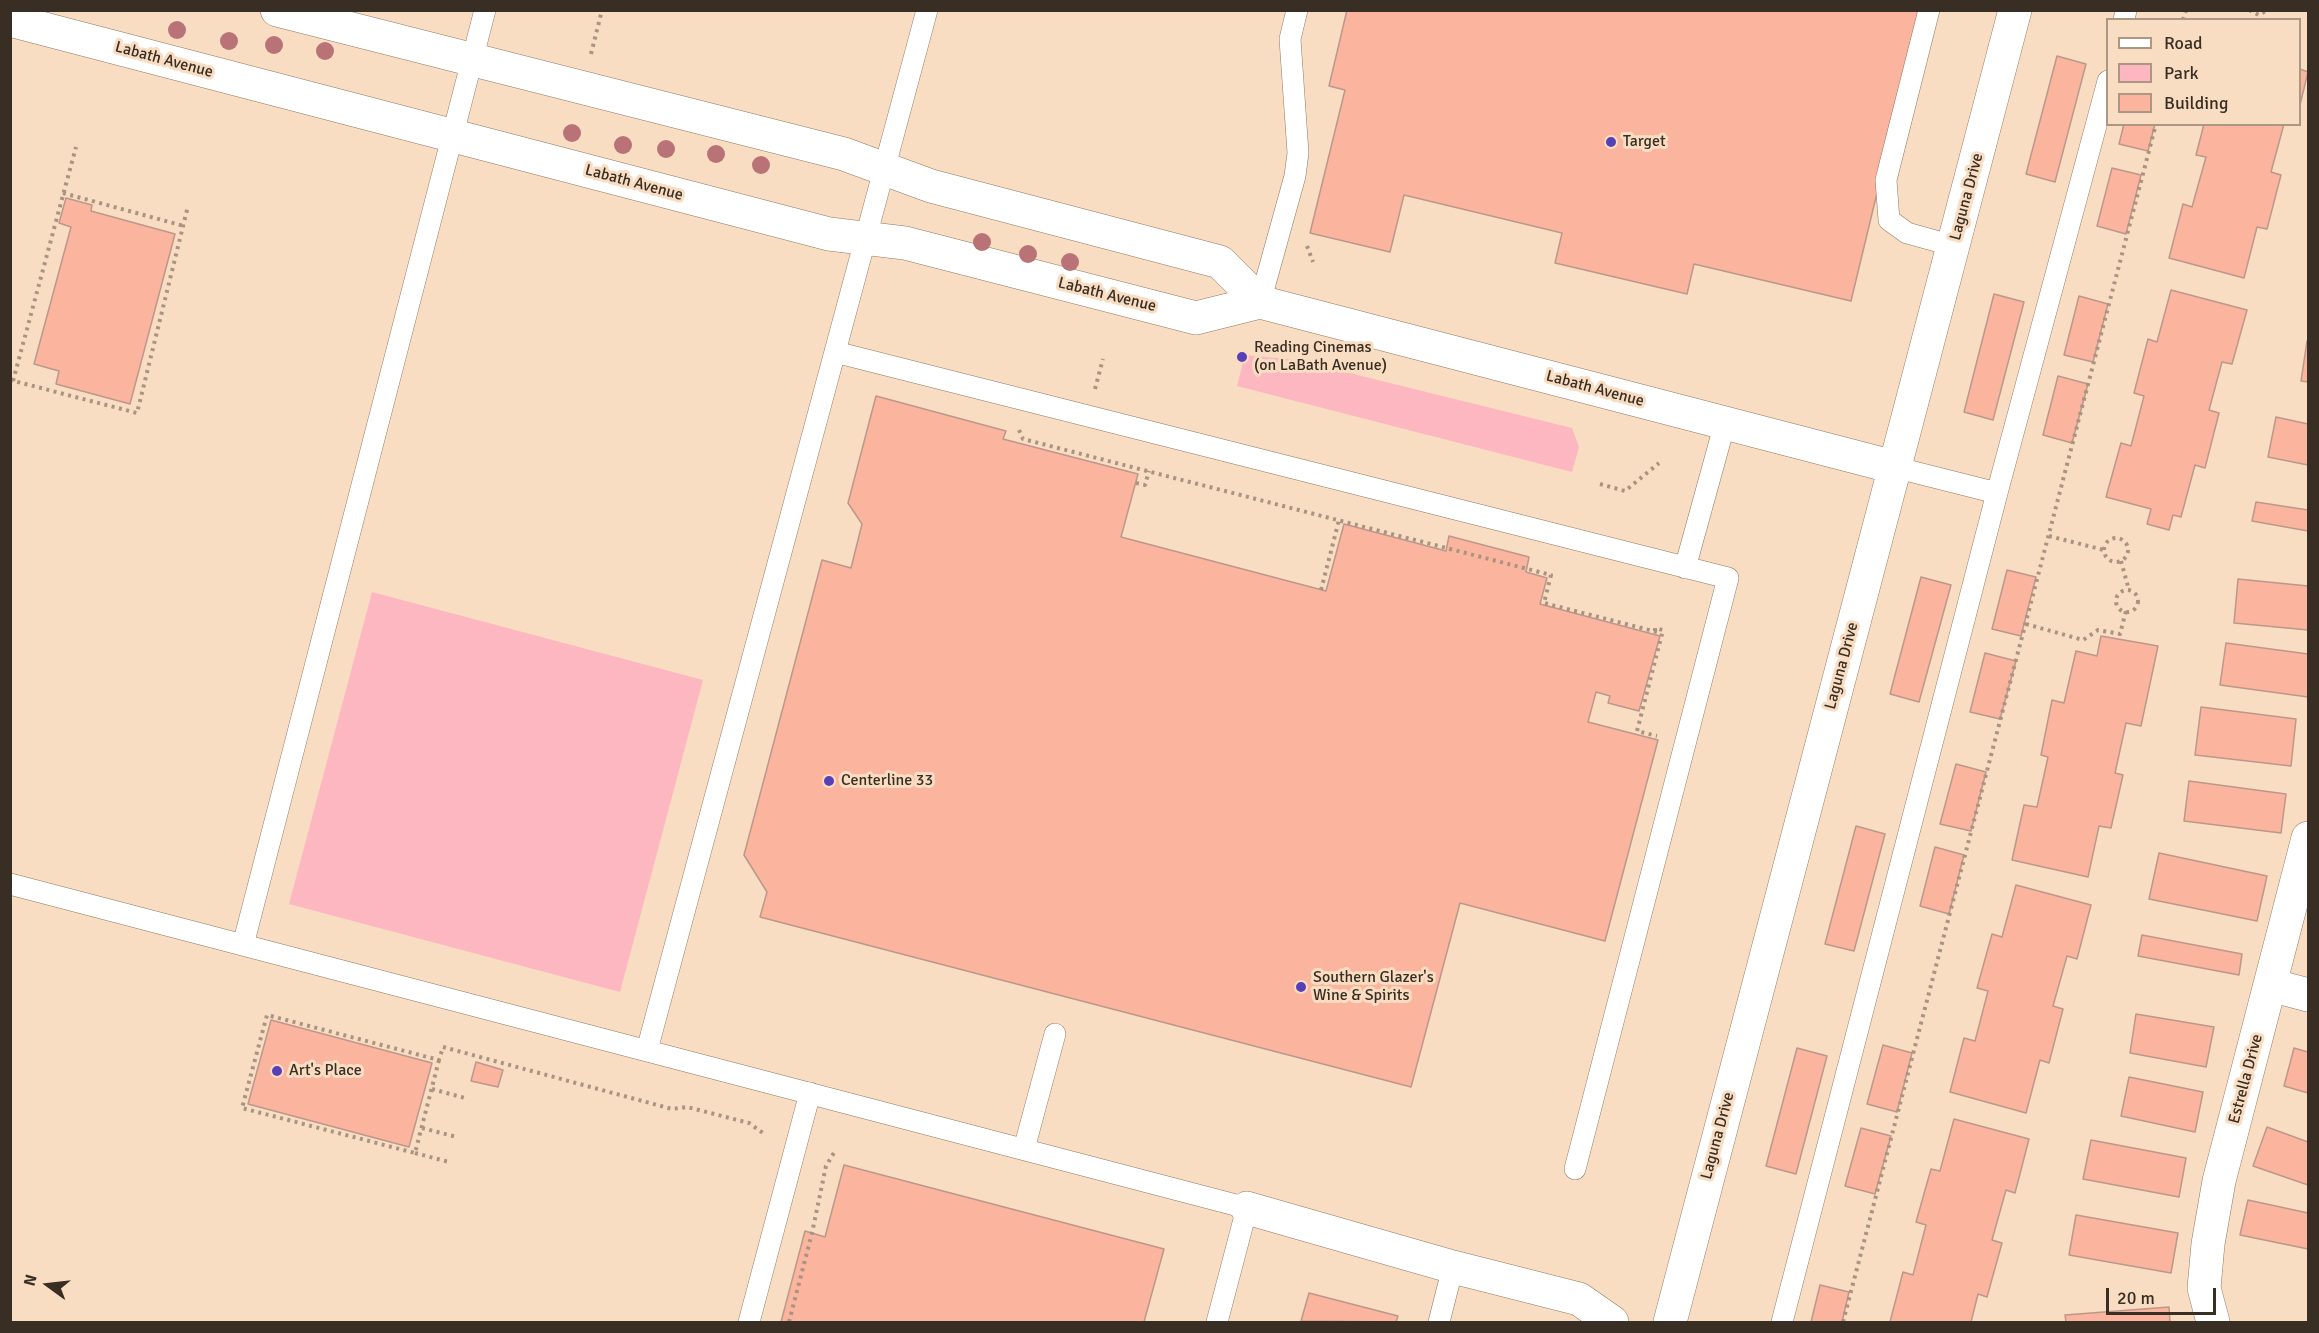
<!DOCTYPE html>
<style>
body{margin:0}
#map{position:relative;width:2319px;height:1333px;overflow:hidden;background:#f9ddc2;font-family:Signika,sans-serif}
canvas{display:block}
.frame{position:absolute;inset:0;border:12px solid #392e24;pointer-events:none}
.legend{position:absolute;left:2106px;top:18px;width:195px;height:108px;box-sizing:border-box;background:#f9ddc2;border:2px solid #ac9783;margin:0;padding:8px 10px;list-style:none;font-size:18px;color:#392e24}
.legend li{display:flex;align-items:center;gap:12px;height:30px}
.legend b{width:30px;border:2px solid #ac9783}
.north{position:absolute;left:18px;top:1255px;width:60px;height:60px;-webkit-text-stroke:4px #f9ddc2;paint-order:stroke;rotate:285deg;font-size:16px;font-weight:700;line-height:24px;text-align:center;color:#392e24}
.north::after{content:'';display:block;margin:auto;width:21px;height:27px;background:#392e24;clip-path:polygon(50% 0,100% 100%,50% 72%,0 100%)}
.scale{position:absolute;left:2106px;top:1288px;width:110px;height:27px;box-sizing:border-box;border:3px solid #392e24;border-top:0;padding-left:8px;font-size:18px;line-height:21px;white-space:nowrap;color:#392e24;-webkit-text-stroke:4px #f9ddc2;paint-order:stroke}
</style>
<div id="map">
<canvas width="2319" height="1333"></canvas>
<div class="frame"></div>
<ul class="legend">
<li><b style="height:8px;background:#fff"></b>Road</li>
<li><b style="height:16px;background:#fdb7c0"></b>Park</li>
<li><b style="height:16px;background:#fbb59f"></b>Building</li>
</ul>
<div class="north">N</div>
<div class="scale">20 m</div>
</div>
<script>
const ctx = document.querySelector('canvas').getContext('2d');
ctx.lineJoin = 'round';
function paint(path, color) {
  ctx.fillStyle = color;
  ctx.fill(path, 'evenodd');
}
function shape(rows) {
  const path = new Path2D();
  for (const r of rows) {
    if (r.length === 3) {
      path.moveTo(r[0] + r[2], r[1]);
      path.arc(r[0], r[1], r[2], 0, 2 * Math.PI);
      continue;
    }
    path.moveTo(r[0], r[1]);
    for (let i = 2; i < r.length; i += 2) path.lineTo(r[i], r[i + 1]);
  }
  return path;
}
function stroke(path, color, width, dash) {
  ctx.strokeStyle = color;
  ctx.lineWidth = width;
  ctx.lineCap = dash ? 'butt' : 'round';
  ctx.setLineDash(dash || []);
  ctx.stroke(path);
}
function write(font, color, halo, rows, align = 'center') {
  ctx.font = font + ' Signika,sans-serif';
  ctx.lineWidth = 6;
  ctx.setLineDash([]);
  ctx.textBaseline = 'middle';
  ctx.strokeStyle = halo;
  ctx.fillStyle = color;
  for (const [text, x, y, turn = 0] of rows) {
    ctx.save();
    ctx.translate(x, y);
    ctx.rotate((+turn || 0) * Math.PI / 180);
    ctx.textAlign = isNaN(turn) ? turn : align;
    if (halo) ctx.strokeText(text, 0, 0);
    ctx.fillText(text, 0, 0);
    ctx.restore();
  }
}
paint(shape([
 [1245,355,1297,360,1572,428,1579,447,1572,472,1237,386],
 [372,592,703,680,620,992,289,904]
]), '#fdb7c0');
const building = shape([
 [1347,10,1921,10,1851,301,1694,264,1687,294,1555,263,1562,233,1404,195,1390,252,1310,233,1345,90,1329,86,1347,10],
 [2057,56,2086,64,2055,182,2026,174,2057,56],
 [2300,69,2308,72,2300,105,2300,69],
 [2124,124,2155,124,2148,151,2119,144,2124,124],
 [2204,124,2284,124,2271,172,2281,175,2267,229,2257,227,2244,278,2169,258,2183,204,2192,207,2206,157,2196,155,2204,124],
 [2112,168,2141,175,2126,234,2097,226,2112,168],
 [66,198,92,205,91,211,175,234,130,404,56,384,59,371,34,364,71,227,59,223,66,198],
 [2171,290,2247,310,2232,364,2222,362,2209,410,2219,413,2205,468,2195,465,2181,517,2173,515,2169,530,2147,524,2151,509,2106,497,2121,443,2131,446,2144,396,2134,393,2148,339,2157,342,2171,290],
 [1994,294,2024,302,1993,420,1964,412,1994,294],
 [2079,296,2108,304,2093,362,2064,355,2079,296],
 [2307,341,2308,342,2308,382,2301,381,2307,341],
 [2058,376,2088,384,2072,443,2043,435,2058,376],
 [876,396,1006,431,1003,439,1138,474,1121,537,1326,591,1344,524,1446,551,1449,536,1529,557,1526,572,1547,578,1540,604,1660,636,1639,711,1608,703,1610,696,1596,692,1588,722,1658,740,1605,941,1460,903,1411,1087,760,917,767,892,744,855,822,560,851,568,862,524,848,503,876,396],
 [2276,417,2308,424,2308,465,2268,457,2276,417],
 [2256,502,2308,510,2308,531,2252,521,2256,502],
 [2007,570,2036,577,2021,636,1992,629,2007,570],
 [1921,577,1951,585,1919,702,1890,694,1921,577],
 [2238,579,2308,586,2308,630,2234,623,2238,579],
 [2101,636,2158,646,2141,726,2126,723,2115,773,2123,775,2111,828,2099,826,2088,877,2012,860,2024,805,2037,807,2048,757,2041,755,2052,700,2064,703,2076,651,2097,656,2101,636],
 [2226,643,2308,654,2308,697,2220,685,2226,643],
 [1985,653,2016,661,2000,719,1970,712,1985,653],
 [2201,707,2296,719,2291,766,2195,755,2201,707],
 [1956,764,1986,772,1971,831,1940,824,1956,764],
 [2189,781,2286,794,2281,833,2184,821,2189,781],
 [1856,826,1885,834,1854,951,1825,944,1856,826],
 [1935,847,1964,855,1949,914,1920,906,1935,847],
 [2159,853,2267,876,2257,921,2149,899,2159,853],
 [2016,885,2091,905,2077,959,2067,956,2053,1006,2063,1009,2049,1063,2040,1060,2026,1113,1950,1092,1964,1038,1975,1041,1988,991,1977,988,1992,934,2002,937,2016,885],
 [2142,935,2242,954,2239,975,2138,956,2142,935],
 [2136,1014,2214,1027,2206,1067,2130,1053,2136,1014],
 [271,1020,432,1063,409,1147,248,1104,271,1020],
 [1883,1045,1912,1053,1897,1112,1867,1104,1883,1045],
 [1797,1048,1827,1056,1796,1174,1766,1166,1797,1048],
 [2294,1048,2308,1052,2308,1093,2284,1086,2294,1048],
 [476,1062,503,1070,498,1087,471,1081,476,1062],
 [2129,1077,2203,1092,2195,1132,2121,1116,2129,1077],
 [1954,1119,2029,1139,2015,1193,2006,1190,1992,1240,2002,1243,1987,1297,1978,1294,1971,1322,1890,1322,1903,1272,1913,1275,1926,1225,1916,1222,1931,1169,1940,1171,1954,1119],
 [2267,1127,2308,1142,2308,1185,2253,1166,2267,1127],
 [1861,1128,1891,1136,1875,1194,1845,1186,1861,1128],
 [2091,1140,2186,1158,2179,1197,2083,1179,2091,1140],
 [844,1165,1164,1249,1144,1322,781,1322,805,1231,825,1237,844,1165],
 [2248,1200,2308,1213,2308,1249,2240,1235,2248,1200],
 [2076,1215,2178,1233,2171,1273,2069,1255,2076,1215],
 [1820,1285,1849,1292,1842,1322,1811,1322,1820,1285],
 [1309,1293,1398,1316,1396,1322,1301,1321,1309,1293],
 [2169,1307,2170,1322,2066,1322,2065,1315,2169,1307]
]);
paint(building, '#fbb59f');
stroke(building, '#bc978b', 1.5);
const lane = shape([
 [1929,10,1886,180,1889,220,1907,233,1954,246],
 [2124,20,2126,10],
 [1260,302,1295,176,1298,153,1290,39,1297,10],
 [835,352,1728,578,1575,1169],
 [1894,467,1997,493],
 [1685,568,1725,423],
 [10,884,1247,1208,1217,1322],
 [243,945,485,10],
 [647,1050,927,10],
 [1024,1149,1055,1034],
 [749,1322,810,1093],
 [1439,1322,1453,1267],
 [1782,1322,1997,493,2108,81]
]);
const street = shape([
 [277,10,844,154,931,186,1220,262,1260,302],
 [10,20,829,234,905,243,1196,318,1260,302,1894,467],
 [2271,985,2308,995],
 [1247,1208,1453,1267,1579,1299,1612,1322],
 [1670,1322,2015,10],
 [2213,1322,2204,1288,2208,1244,2219,1181,2308,838]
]);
stroke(lane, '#927860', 22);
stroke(street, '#927860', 34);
stroke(shape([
 [2249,10,2259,15,2267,10],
 [2183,20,2186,10],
 [591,54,602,10],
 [63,193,184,226],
 [1307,246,1313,262],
 [10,380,137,413,188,206],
 [13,381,76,147],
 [1095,389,1103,359],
 [1019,430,1023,439,1551,575,1544,603,1657,632,1656,635],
 [1136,483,1145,485,1149,471],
 [1600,484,1625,491,1659,463],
 [2049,536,2104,550],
 [2116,550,12],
 [2121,561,2129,590],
 [1321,590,1339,520],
 [2127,601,11],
 [2026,624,2083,640,2098,630,2120,634,2126,611],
 [1655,631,1655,628,1663,630,1637,731,1657,736],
 [439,1060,415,1153,242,1108,267,1015,439,1060,443,1047,672,1109,687,1107,749,1123,763,1133],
 [432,1089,465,1098],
 [422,1128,457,1137],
 [415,1153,449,1162],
 [789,1322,812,1233,826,1166,835,1151],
 [1843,1322,2156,124]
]), '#a99481', 4, [3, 4.5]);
stroke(lane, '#fff', 21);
stroke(street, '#fff', 33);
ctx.fillStyle = '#b97377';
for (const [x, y] of [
 [177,30],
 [229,41],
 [274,45],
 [325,51],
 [572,133],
 [623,145],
 [666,149],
 [716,154],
 [761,165],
 [982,242],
 [1028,254],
 [1070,262]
]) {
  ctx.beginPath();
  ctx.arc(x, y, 9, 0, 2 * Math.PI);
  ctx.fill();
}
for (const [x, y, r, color] of [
 [1611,142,6,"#563fb7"],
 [1242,357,6,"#563fb7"],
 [829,781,6,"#563fb7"],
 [1301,987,6,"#563fb7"],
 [277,1071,6,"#563fb7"]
]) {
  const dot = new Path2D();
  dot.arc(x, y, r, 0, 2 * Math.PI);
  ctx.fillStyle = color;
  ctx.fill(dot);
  stroke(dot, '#f9ddc2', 2);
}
write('16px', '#392e24', '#f9ddc2', [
 ["Labath Avenue",164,60,15],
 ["Labath Avenue",634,183,15],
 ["Laguna Drive",1967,197,-75],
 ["Labath Avenue",1107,295,14],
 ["Labath Avenue",1595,389,15],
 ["Laguna Drive",1842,666,-75],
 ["Estrella Drive",2246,1079,-75],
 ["Laguna Drive",1718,1136,-75]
]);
write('16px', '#392e24', '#f9ddc2', [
 ["Target",1623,142],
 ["Reading Cinemas",1254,348],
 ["(on LaBath Avenue)",1254,366],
 ["Centerline 33",841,781],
 ["Southern Glazer's",1313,978],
 ["Wine & Spirits",1313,996],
 ["Art's Place",289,1071]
], 'left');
</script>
